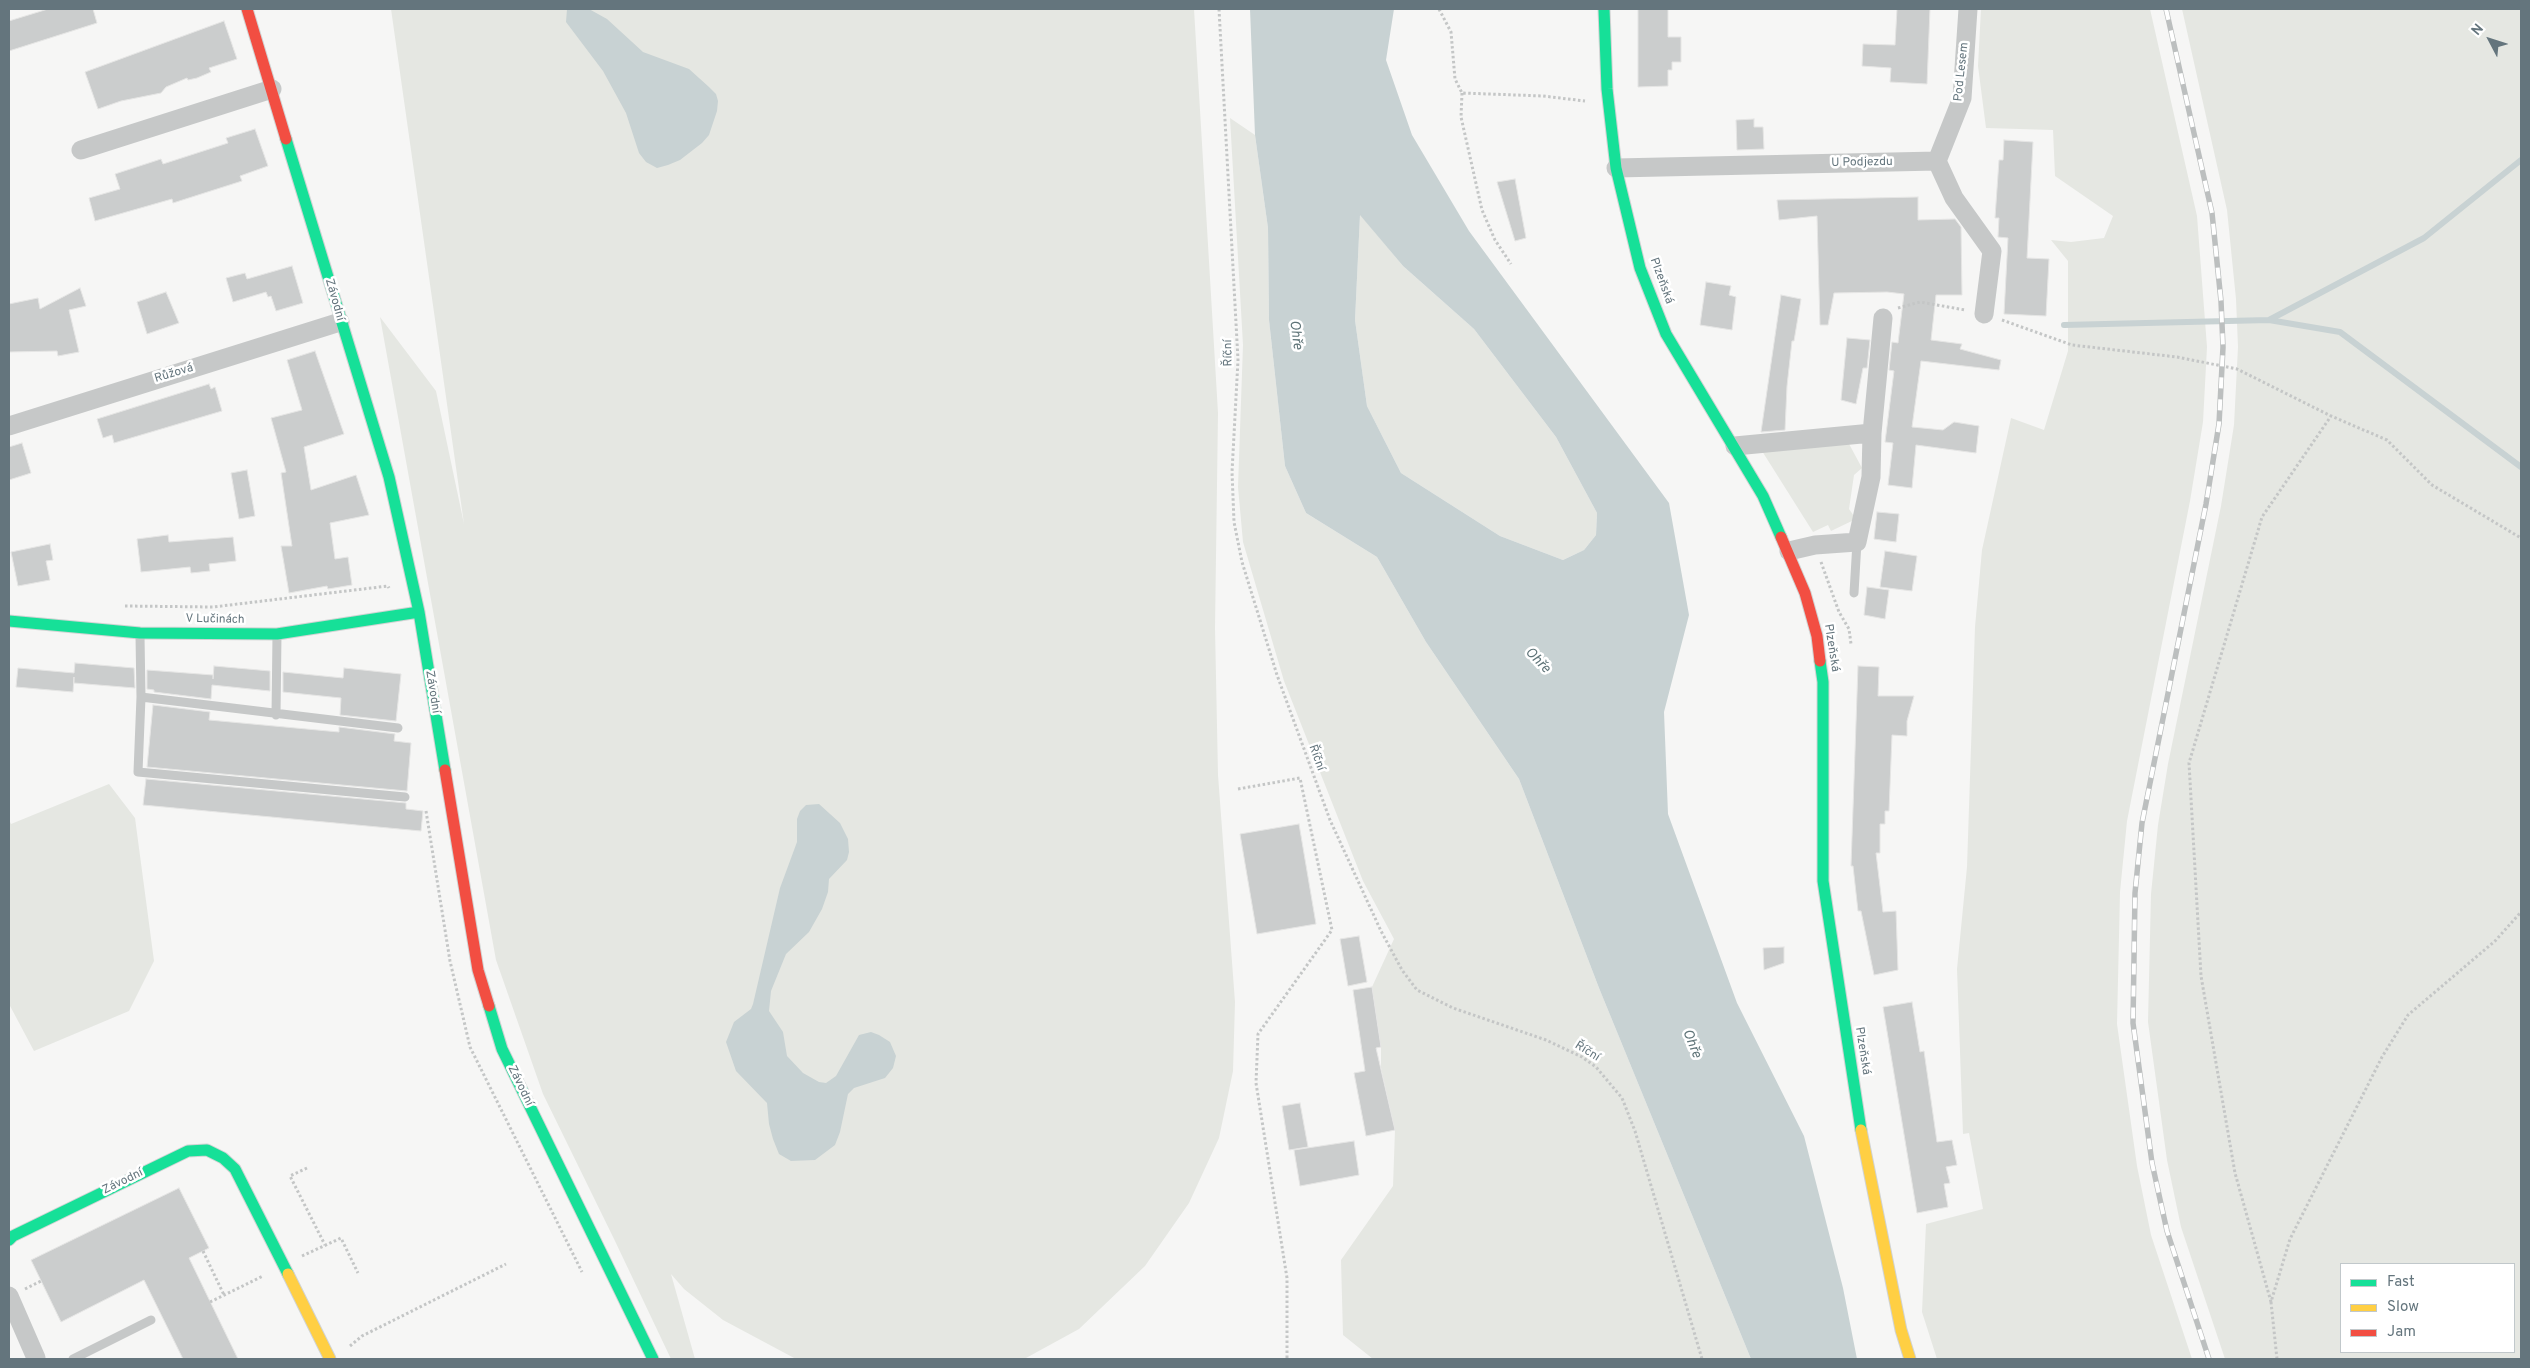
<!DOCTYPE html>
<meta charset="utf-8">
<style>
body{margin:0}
#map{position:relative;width:2530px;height:1368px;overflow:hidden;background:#f6f6f5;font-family:Overpass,sans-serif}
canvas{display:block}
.frame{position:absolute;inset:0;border:10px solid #64757d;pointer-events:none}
.legend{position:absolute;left:2340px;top:1263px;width:175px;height:90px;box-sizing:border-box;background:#fff;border:1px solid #c1c8cb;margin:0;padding:6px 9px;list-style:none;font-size:15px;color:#64757d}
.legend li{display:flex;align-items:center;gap:10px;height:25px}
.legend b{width:25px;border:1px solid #c1c8cb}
.north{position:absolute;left:2465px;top:15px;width:50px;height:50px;-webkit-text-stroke:4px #fff;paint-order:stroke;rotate:310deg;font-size:14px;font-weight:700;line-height:20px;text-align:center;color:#64757d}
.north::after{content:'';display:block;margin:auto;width:18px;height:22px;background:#64757d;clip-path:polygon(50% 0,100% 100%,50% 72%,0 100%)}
</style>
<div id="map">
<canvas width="2530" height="1368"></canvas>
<div class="frame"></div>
<ul class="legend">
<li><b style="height:6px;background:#16e098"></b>Fast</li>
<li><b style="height:6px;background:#ffcf43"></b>Slow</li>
<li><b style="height:6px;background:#f24e42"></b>Jam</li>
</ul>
<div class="north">N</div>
</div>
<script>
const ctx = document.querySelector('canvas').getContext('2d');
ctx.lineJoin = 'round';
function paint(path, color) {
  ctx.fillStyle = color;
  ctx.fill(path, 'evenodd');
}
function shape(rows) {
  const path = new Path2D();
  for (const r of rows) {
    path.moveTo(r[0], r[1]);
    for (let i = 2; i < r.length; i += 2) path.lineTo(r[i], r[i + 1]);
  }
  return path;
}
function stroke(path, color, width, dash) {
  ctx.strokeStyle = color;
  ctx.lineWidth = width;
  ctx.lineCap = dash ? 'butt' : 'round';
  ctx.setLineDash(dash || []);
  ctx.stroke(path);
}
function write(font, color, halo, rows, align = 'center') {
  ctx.font = font + ' Overpass,sans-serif';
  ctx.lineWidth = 5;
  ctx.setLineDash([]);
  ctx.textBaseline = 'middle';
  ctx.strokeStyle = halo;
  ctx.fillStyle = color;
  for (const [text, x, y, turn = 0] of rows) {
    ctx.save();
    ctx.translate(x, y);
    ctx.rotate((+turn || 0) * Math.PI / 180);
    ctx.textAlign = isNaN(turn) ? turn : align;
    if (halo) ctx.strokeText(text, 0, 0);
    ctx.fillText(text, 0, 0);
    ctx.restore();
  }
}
paint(shape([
 [391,9,1194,9,1218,413,1215,628,1218,775,1235,1002,1233,1071,1219,1138,1189,1203,1145,1266,1079,1329,1026,1358,796,1359,723,1320,684,1289,671,1274,695,1359,671,1359,615,1241,543,1094,496,960,380,317,436,391,464,524],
 [1981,9,2150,9,2197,216,2207,347,2203,422,2190,501,2127,821,2120,892,2117,1024,2137,1166,2151,1235,2192,1359,1937,1359,1922,1312,1926,1224,1983,1209,1969,1133,1963,1134,1957,969,1967,867,1975,627,1982,550,2011,418,2044,430,2068,351,2068,261,2051,240,2071,242,2104,238,2113,216,2055,176,2053,130,1986,128,1978,66],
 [2182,9,2521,9,2521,1359,2225,1359,2181,1227,2167,1160,2148,1022,2151,894,2158,825,2168,764,2221,506,2234,425,2238,347,2236,299,2227,210],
 [2514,1264,2514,1352,2341,1352,2341,1264],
 [1230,118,1255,135,1268,228,1269,320,1285,466,1306,513,1377,557,1426,642,1519,779,1599,988,1751,1359,1373,1359,1343,1335,1341,1260,1393,1186,1395,1130,1381,1068,1381,1047,1372,987,1394,939,1363,881,1284,681,1243,542,1238,487,1243,345],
 [1360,214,1403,266,1474,329,1556,437,1597,513,1596,535,1584,550,1563,560,1500,536,1401,473,1367,406,1355,320],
 [1848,442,1862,468,1854,475,1849,509,1856,519,1831,531,1828,525,1813,532,1762,451],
 [109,784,135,818,154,961,129,1011,34,1051,9,1004,9,820,11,824]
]), '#e5e7e2');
paint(shape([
 [567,9,589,9,607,19,643,52,689,69,709,87,716,94,718,101,717,111,709,135,702,143,680,160,668,165,657,168,646,162,639,153,626,113,603,71,566,22],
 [1250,9,1394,9,1386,60,1412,135,1469,231,1669,503,1689,615,1664,712,1668,814,1737,1003,1804,1136,1843,1288,1857,1359,1751,1359,1599,988,1519,779,1426,642,1377,557,1306,513,1285,466,1269,320,1268,228,1255,135],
 [1360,215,1403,266,1474,329,1556,437,1597,513,1596,535,1584,550,1563,560,1500,536,1401,473,1367,406,1355,320],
 [819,804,840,823,848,839,849,852,847,860,829,879,828,892,822,909,809,932,786,954,771,991,769,1011,783,1032,787,1056,803,1073,819,1082,826,1083,836,1076,859,1035,871,1032,879,1035,890,1042,896,1056,893,1068,885,1078,854,1088,848,1094,840,1132,835,1145,815,1160,791,1161,779,1154,773,1139,769,1124,767,1103,736,1071,726,1042,734,1022,751,1009,753,1004,780,888,797,842,797,819,800,811,806,805]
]), '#c8d2d3');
stroke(shape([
 [2269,320,2340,332,2521,467],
 [2064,325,2269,320,2424,238,2521,160]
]), '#c8d2d3', 6);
const building = shape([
 [48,9,93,9,97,23,9,51,9,21,48,9],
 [1638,9,1668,9,1668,37,1681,37,1681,62,1672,62,1672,70,1668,70,1668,86,1638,87,1638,9],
 [1897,9,1930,9,1927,84,1890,82,1891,68,1862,66,1863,44,1895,45,1897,9],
 [224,21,237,59,209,68,211,72,197,78,188,80,187,78,166,87,161,93,121,101,98,109,85,72,224,21],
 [1754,119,1754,127,1763,127,1764,149,1737,150,1736,120,1754,119],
 [255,129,268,166,240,176,242,181,173,203,172,199,95,221,89,198,120,189,115,174,161,159,163,164,228,143,226,138,255,129],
 [2004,140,2033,142,2027,258,2049,259,2046,316,2004,314,2008,238,1998,237,1999,218,1995,218,1999,160,2003,160,2004,140],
 [1515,179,1526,238,1515,241,1497,182,1515,179],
 [1918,197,1918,220,1955,219,1961,227,1962,295,1936,295,1931,340,1962,344,1960,349,2001,360,1999,370,1921,361,1912,427,1943,430,1954,422,1979,426,1976,453,1916,445,1912,488,1888,485,1893,443,1885,442,1894,371,1889,370,1892,342,1898,343,1904,294,1887,292,1834,293,1828,325,1820,325,1817,216,1779,220,1777,200,1918,197],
 [292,266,303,303,276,311,271,296,268,297,266,292,233,302,226,278,245,273,247,279,292,266],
 [1706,282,1731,286,1729,295,1736,297,1732,330,1700,325,1706,282],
 [80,288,86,306,69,310,79,352,58,356,57,351,9,352,9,304,38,298,40,309,80,288],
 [166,292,179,323,147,334,137,302,166,292],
 [1781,295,1801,299,1794,341,1792,341,1787,386,1785,430,1761,432,1781,295],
 [1847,338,1870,340,1867,368,1863,368,1856,404,1841,400,1847,338],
 [315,351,344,434,304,447,311,490,356,475,369,515,330,523,335,559,348,557,352,585,328,589,327,586,289,593,281,546,292,546,281,473,286,472,271,418,302,410,287,360,315,351],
 [209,384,211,389,215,387,222,411,114,443,112,435,103,438,97,419,209,384],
 [22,443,31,473,9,480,9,447,22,443],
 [247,470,255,516,239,519,231,473,247,470],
 [1877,512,1899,514,1896,542,1874,539,1877,512],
 [168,535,169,542,233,537,236,561,209,564,210,571,191,573,190,567,141,572,137,539,168,535],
 [50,544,53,560,46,561,50,580,18,586,11,552,50,544],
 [1885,551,1917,556,1912,591,1880,587,1885,551],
 [1867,587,1889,590,1885,619,1864,615,1867,587],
 [75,663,134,668,135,688,74,683,74,677,73,692,16,687,18,668,74,673,75,663],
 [214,666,270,671,270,691,212,685,211,699,154,692,154,690,147,689,147,670,213,675,213,679,214,666],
 [1858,666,1879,667,1878,696,1914,696,1907,721,1907,736,1892,735,1889,811,1885,811,1885,824,1880,824,1880,853,1876,853,1883,912,1896,911,1898,970,1874,975,1861,911,1858,911,1853,866,1851,866,1858,666],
 [344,668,401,674,396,721,340,715,341,698,283,692,283,672,343,678,344,668],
 [153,705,210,712,209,720,339,732,339,727,395,734,394,741,411,743,407,791,147,767,153,705],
 [146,779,406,803,406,809,423,811,421,831,143,805,146,779],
 [1299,824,1316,924,1257,934,1240,834,1299,824],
 [1359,936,1367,982,1348,986,1340,939,1359,936],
 [1784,947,1784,963,1764,970,1763,948,1784,947],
 [1372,987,1381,1047,1376,1048,1395,1130,1366,1136,1354,1073,1365,1071,1353,990,1372,987],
 [1912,1002,1920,1052,1924,1051,1937,1142,1952,1140,1957,1165,1946,1167,1950,1183,1944,1184,1948,1207,1917,1213,1883,1007,1912,1002],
 [1300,1103,1308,1147,1289,1150,1282,1106,1300,1103],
 [1354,1141,1359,1175,1300,1186,1294,1150,1354,1141],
 [179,1188,209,1248,189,1258,238,1359,183,1359,144,1280,61,1322,31,1260,179,1188]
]);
paint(building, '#cbcdcd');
stroke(building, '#e5e5e4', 1);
const fast = shape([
 [1604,9,1607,89,1616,168,1640,268,1666,334,1763,496,1781,537],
 [286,139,389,477,419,612,445,770],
 [9,621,140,633,277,634,419,612],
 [1820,661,1823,682,1823,881,1861,1130],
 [489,1006,502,1049,653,1359],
 [9,1240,13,1236,188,1151,207,1150,223,1158,235,1169,288,1274]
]);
const slow = shape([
 [1861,1130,1901,1330,1910,1359],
 [288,1274,330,1359]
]);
const jam = shape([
 [247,9,286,139],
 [1781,537,1805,593,1817,636,1820,661],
 [445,770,478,970,489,1006]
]);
stroke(fast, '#d1d3d3', 13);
stroke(slow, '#d1d3d3', 13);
stroke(jam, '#d1d3d3', 13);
stroke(shape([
 [1219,9,1238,360,1232,472,1234,522,1242,562,1277,675,1330,820,1381,931,1402,970,1417,990,1453,1008,1546,1040,1582,1057,1596,1067,1622,1098,1635,1131,1702,1359],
 [1439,9,1451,32,1455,79,1462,93,1543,96,1585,101],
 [1462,93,1461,117,1482,210,1495,240,1511,264],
 [1898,308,1920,302,1965,310],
 [2002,320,2072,345,2177,357,2237,369,2331,416,2387,440,2432,485,2521,538],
 [1821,562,1839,612,1849,629,1851,644],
 [125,606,213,607,388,586,389,588],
 [1238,789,1300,778,1332,930,1258,1034,1256,1083,1287,1278,1287,1359],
 [426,811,450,961,470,1047,582,1272],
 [307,1168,290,1176,325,1245],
 [203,1251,224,1295],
 [302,1256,341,1238,358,1273],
 [25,1289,41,1281],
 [210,1302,263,1276],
 [2271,1302,2235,1173,2201,976,2189,763,2262,517,2331,416],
 [350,1346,362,1336,506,1264],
 [2277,1359,2271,1302,2290,1239,2382,1057,2408,1015,2495,941,2521,912]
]), '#c4c6c6', 3, [2.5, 2.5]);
stroke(shape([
 [1854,593,1857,542],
 [140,636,141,697,138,772,405,797],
 [141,697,398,728],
 [276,715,277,635],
 [73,1359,151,1320]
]), '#c6c8c8', 9);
stroke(shape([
 [81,150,272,89],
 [1937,161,1954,198,1992,251,1984,314],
 [1937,161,1962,98,1968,9],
 [1616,168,1937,161],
 [9,426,340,322],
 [1735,446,1872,433,1883,318],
 [1789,551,1815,545,1857,542,1871,477,1872,433],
 [9,1296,36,1358]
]), '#c6c8c8', 19);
stroke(fast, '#16e098', 11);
stroke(slow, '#ffcf43', 11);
stroke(jam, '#f24e42', 11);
const rail = shape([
 [2166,9,2212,213,2221,301,2223,347,2219,424,2206,504,2142,823,2135,893,2133,1023,2152,1163,2167,1231,2209,1359]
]);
stroke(rail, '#bcbfbf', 5.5);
stroke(rail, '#fff', 4, [11]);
write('12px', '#64757d', '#fff', [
 ["Pod Lesem",1962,72,-84],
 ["U Podjezdu",1862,163,-1],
 ["Plzeňská",1661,281,70],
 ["Závodní",334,300,74],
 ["Říční",1229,353,-91],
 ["Růžová",174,374,-17],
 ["V Lučinách",215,620,1],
 ["Plzeňská",1831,648,81],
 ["Závodní",432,692,81],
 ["Říční",1316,758,70],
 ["Plzeňská",1862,1051,81],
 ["Říční",1587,1052,32],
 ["Závodní",520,1086,64],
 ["Závodní",123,1182,-26]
]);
write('italic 14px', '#5f7478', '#fff', [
 ["Ohře",1295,335,82],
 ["Ohře",1537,661,46],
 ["Ohře",1691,1044,68]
]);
</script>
